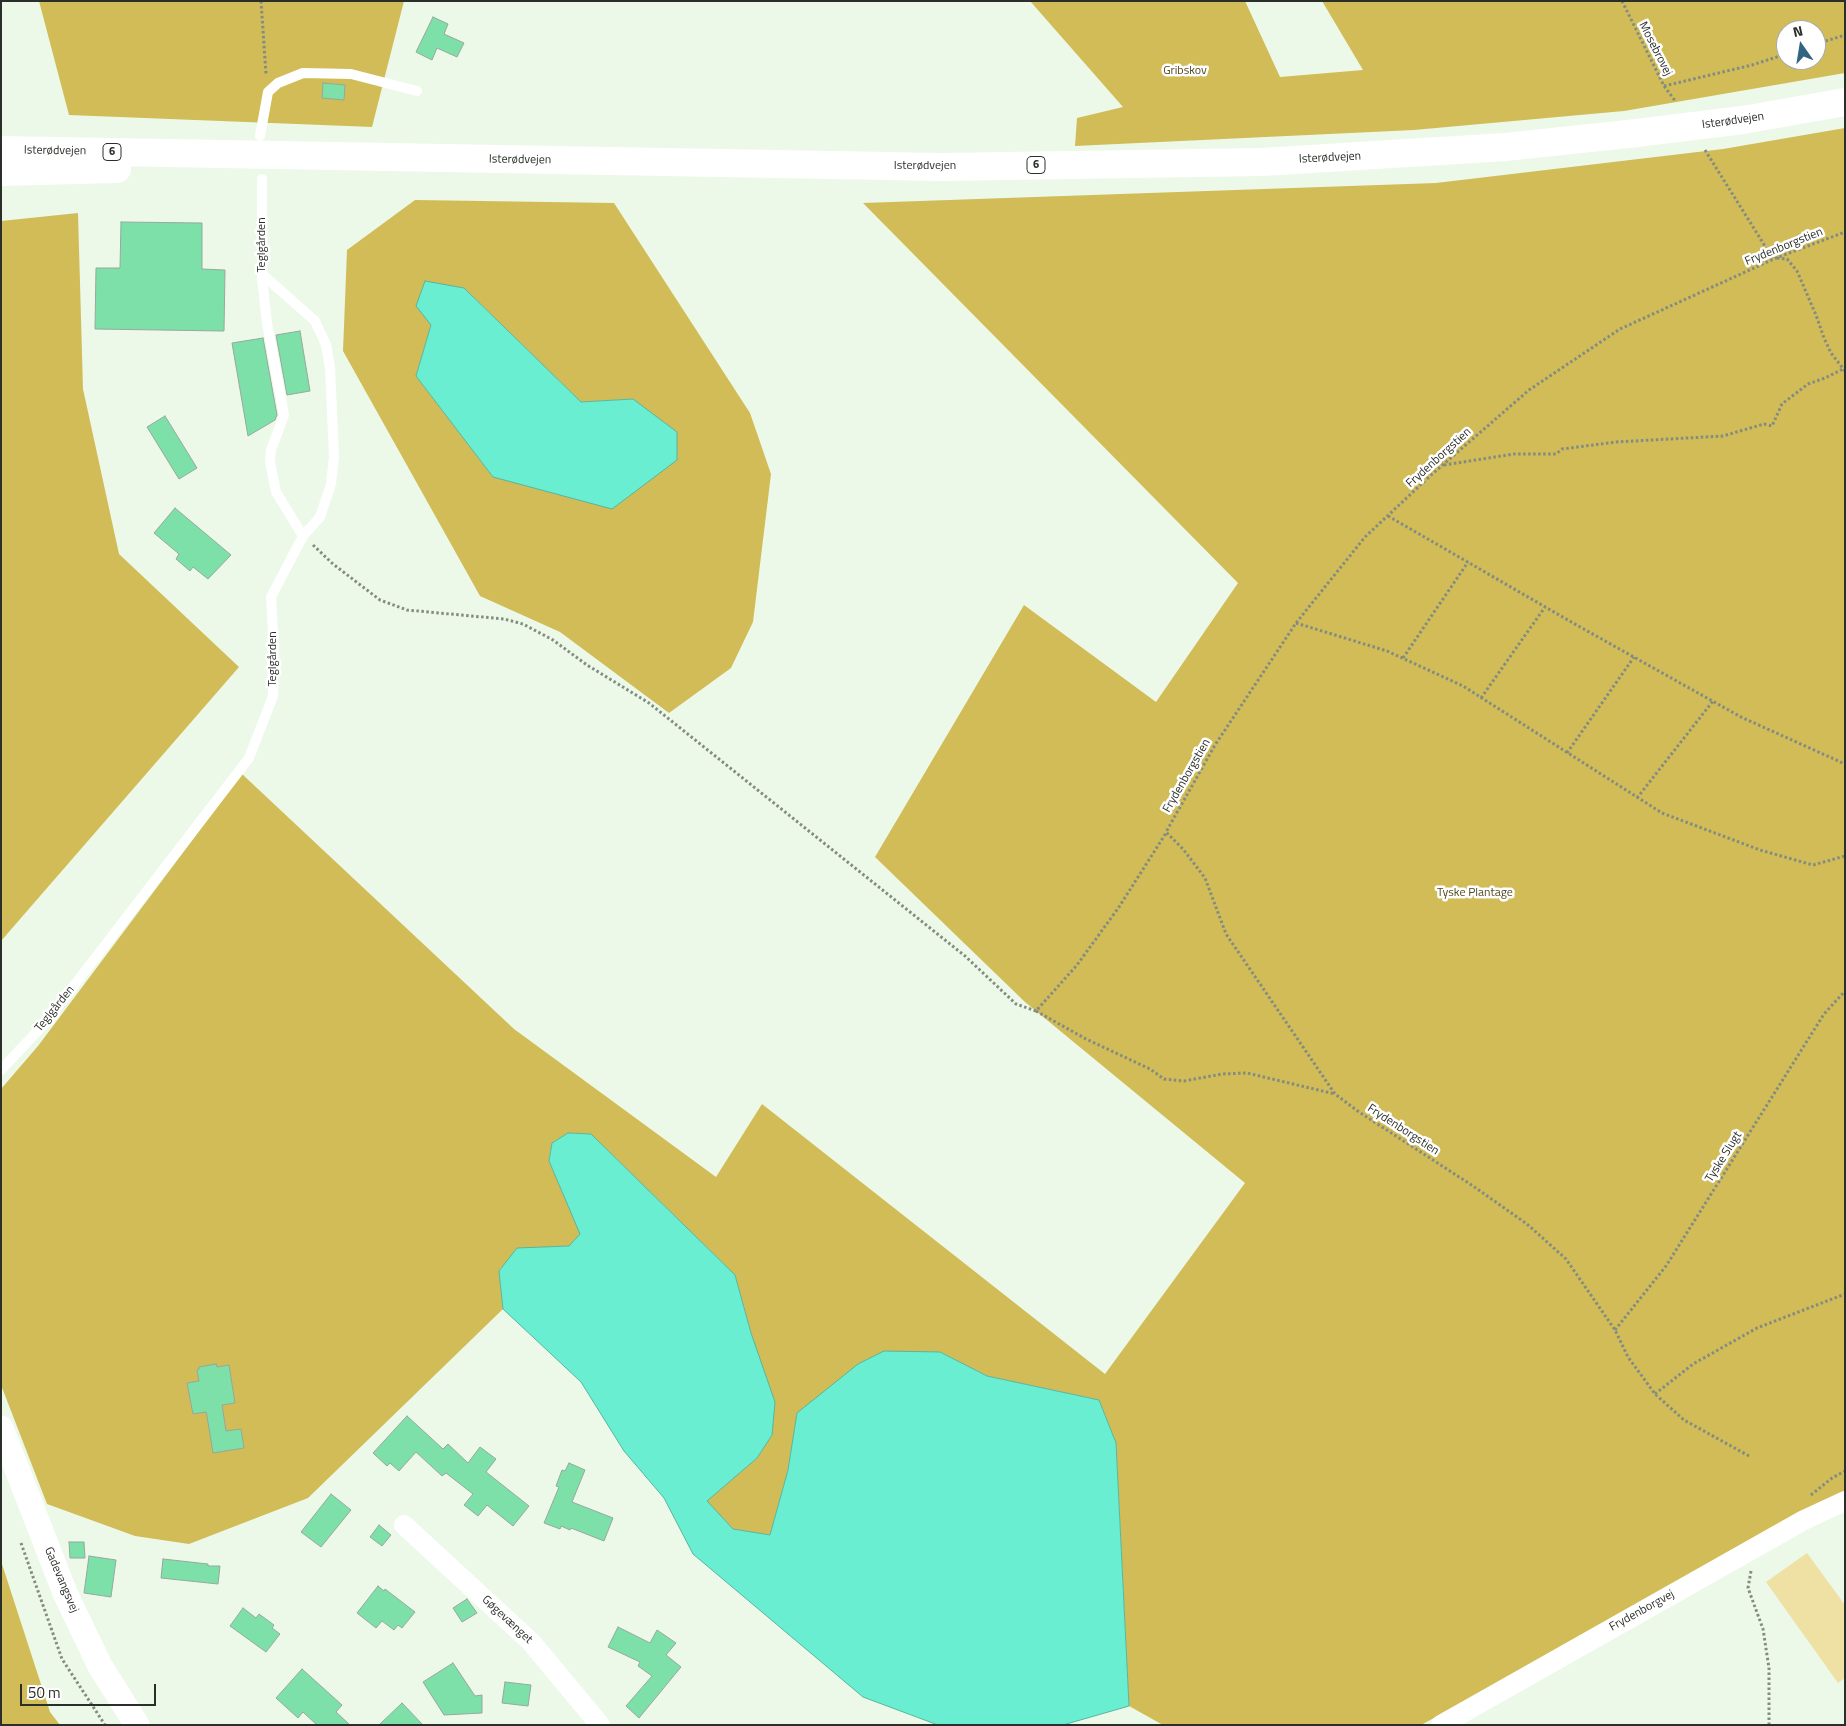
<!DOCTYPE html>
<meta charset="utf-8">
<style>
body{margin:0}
#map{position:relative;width:1846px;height:1726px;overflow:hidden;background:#ecf9e8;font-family:"Titillium Web",sans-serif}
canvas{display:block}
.frame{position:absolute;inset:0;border:2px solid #2b2f29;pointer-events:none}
.north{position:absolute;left:1776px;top:20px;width:50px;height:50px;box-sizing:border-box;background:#fff;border:1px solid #aaaca9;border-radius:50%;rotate:347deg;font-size:14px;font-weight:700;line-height:20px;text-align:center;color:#2b2f29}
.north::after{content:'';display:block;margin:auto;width:18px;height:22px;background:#326482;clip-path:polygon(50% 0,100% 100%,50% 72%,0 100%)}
.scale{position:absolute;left:20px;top:1684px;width:136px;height:22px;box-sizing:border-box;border:2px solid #2b2f29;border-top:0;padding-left:6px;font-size:15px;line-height:18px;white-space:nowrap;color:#2b2f29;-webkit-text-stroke:4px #fff;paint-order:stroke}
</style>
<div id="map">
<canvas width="1846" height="1726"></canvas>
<div class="frame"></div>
<div class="north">N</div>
<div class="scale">50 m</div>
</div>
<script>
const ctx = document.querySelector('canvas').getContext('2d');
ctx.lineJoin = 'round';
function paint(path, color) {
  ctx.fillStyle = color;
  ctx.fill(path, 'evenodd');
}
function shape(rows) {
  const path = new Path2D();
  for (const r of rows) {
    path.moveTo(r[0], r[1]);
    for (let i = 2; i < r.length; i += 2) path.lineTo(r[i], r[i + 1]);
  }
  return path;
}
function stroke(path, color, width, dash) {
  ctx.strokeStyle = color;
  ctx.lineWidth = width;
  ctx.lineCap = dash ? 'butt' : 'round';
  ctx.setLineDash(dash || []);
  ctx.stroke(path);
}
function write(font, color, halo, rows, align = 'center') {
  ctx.font = font + ' "Titillium Web",sans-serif';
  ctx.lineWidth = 5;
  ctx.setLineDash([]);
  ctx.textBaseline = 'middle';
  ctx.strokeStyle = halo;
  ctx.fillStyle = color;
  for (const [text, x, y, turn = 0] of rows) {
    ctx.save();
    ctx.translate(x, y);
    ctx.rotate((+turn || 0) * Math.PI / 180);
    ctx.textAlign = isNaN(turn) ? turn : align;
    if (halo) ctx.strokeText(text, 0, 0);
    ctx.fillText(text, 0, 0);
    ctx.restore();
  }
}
paint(shape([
 [1807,1553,1845,1605,1845,1678,1838,1683,1766,1582]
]), '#efe1a3');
paint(shape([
 [39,1,404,1,372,127,69,115],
 [1030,1,1245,1,1280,77,1363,70,1322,1,1845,1,1845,73,1624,111,1414,130,1075,146,1077,118,1123,107],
 [1786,30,1816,30,1816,60,1786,60],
 [1845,128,1845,1495,1421,1725,1163,1725,1129,1706,1116,1443,1099,1400,987,1376,940,1352,797,1413,788,1470,770,1535,733,1529,706,1501,757,1458,772,1435,751,1333,735,1275,591,1134,568,1133,552,1143,549,1160,581,1234,569,1246,517,1249,499,1271,503,1309,308,1498,189,1544,135,1536,47,1504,1,1385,1,1089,38,1046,242,774,514,1029,716,1177,762,1104,1105,1374,1245,1183,1025,1002,875,857,1024,605,1156,702,1238,583,863,203,1436,183,1723,149],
 [415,200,614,203,750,413,771,474,753,622,731,668,669,713,560,632,480,596,343,351,347,250],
 [464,288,581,402,633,399,493,477,416,376,431,325],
 [78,213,83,389,119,554,239,667,1,941,1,221],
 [1,1561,50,1712,60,1725,1,1725]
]), '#d1bc57');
const water = shape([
 [425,281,464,288,581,402,633,399,677,432,677,460,612,509,493,477,416,376,431,325,416,306,425,281],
 [568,1133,591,1134,735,1275,751,1333,775,1402,772,1435,757,1458,707,1501,733,1529,770,1535,788,1470,797,1413,858,1364,884,1351,940,1352,987,1376,1099,1400,1116,1443,1129,1706,1063,1725,938,1725,863,1697,693,1554,664,1498,624,1451,581,1382,503,1309,499,1271,517,1248,569,1246,580,1234,549,1161,552,1143,568,1133]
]);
paint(water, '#6aeed2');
stroke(water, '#57b59f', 1);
const building = shape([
 [433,17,448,24,444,34,464,43,457,57,437,48,432,60,416,52,433,17],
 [323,83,345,85,344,100,322,98,323,83],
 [121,222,202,223,202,269,225,270,224,331,95,329,96,268,120,268,121,222],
 [300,331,310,391,287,395,276,335,300,331],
 [263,338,277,415,275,420,248,436,232,343,263,338],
 [165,416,197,468,179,479,147,427,165,416],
 [175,508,231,555,208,579,193,567,190,571,176,559,179,554,154,533,175,508],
 [216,1364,217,1367,229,1365,235,1403,222,1405,226,1431,241,1429,244,1448,213,1453,207,1416,206,1412,193,1414,187,1383,199,1381,197,1370,199,1369,199,1367,216,1364],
 [407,1416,443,1449,448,1444,468,1463,480,1447,496,1459,486,1472,529,1506,513,1526,487,1505,478,1516,464,1505,473,1494,446,1473,442,1476,416,1452,399,1471,390,1463,387,1466,373,1453,407,1416],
 [569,1463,585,1470,572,1502,613,1518,604,1541,571,1528,570,1530,561,1526,560,1529,544,1523,559,1487,556,1486,562,1470,565,1471,569,1463],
 [331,1494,351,1510,321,1547,301,1532,331,1494],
 [379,1525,391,1535,382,1546,370,1537,379,1525],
 [69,1542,84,1542,85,1558,70,1558,69,1542],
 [89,1556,116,1560,111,1597,84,1593,89,1556],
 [163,1559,208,1564,208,1566,220,1566,218,1584,161,1578,163,1559],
 [378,1586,384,1591,385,1589,415,1612,402,1628,398,1625,394,1630,382,1621,376,1628,357,1613,378,1586],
 [467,1599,477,1613,462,1622,453,1608,467,1599],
 [243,1608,256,1618,259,1614,274,1625,272,1628,280,1634,266,1652,230,1626,243,1608],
 [618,1627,650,1643,657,1630,676,1643,666,1655,681,1667,639,1718,626,1706,652,1676,638,1666,640,1662,608,1647,618,1627],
 [453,1663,475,1696,482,1695,482,1713,444,1715,423,1682,453,1663],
 [302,1669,342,1705,336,1712,350,1725,317,1725,303,1712,298,1718,276,1698,302,1669],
 [505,1682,531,1685,528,1706,502,1703,505,1682],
 [402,1703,423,1725,379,1725,402,1703]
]);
paint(building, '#7de0a8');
stroke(building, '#96a89c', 1);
stroke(shape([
 [261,1,266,74],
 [1622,1,1664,86,1676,102],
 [1816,44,1845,35],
 [1664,86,1752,65,1786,54],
 [1705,150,1773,259],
 [1777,258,1787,259,1797,271,1816,315,1824,338,1831,353,1845,371],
 [1444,465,1514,454,1556,454,1562,449,1616,442,1723,436,1764,424,1772,426,1782,404,1808,384,1825,378,1843,369],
 [1388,516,1573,623,1741,717,1845,764],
 [313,545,333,564,380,600,407,610,504,619,523,624,553,640,587,665,649,703,965,956,1016,1004,1036,1011,1077,965,1119,907,1166,833],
 [1296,623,1387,651,1463,686,1662,813,1760,850,1813,865,1845,856],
 [1403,658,1468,562],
 [1481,698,1545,607],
 [1567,753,1634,657],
 [1637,798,1713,701],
 [1036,1011,1086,1039,1150,1069,1164,1079,1184,1081,1222,1074,1247,1073,1335,1094],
 [1615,1330,1666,1266,1824,1014,1845,991],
 [1655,1394,1693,1364,1757,1328,1845,1294],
 [1749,1456,1684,1420,1655,1394,1628,1357,1615,1330,1566,1259,1527,1224,1473,1186,1359,1112,1335,1094,1226,934,1205,878,1183,849,1166,832,1215,745,1296,623,1365,537,1430,476,1529,390,1620,329,1776,258,1845,232],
 [1811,1495,1832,1478,1845,1471],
 [21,1543,62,1659,105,1725],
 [1751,1571,1748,1588,1763,1629,1769,1668,1769,1725]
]), '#848c81', 3, [2.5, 2.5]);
stroke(shape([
 [260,136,268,92,278,83,303,73,351,74,417,91],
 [262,274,315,321,326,345,330,367,334,457,331,484,320,517,303,536],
 [1,1070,46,1022,249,758,273,696,274,650,271,597,303,536,276,492,270,462,271,450,284,415,267,323,262,278,262,179]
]), '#fff', 10);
stroke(shape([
 [404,1525,531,1642,600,1725],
 [1441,1725,1804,1520,1845,1501]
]), '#fff', 20);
stroke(shape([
 [1,1428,65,1593,100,1666,137,1725]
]), '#fff', 25);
stroke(shape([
 [1,150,942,167,1262,162,1505,147,1628,134,1743,120,1845,102],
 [1,172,117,169]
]), '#fff', 28);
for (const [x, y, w] of [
 [112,152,18],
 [1036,165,18]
]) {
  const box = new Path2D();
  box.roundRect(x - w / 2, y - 8.5, w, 17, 4);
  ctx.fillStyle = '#fff';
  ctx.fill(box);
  stroke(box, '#2b2f29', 1);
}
write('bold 11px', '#2b2f29', null, [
 ["6",112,152],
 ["6",1036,165]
]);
write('12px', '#2b2f29', '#fff', [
 ["Mosebrovej",1655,49,63],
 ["Isterødvejen",1733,121,-8],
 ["Isterødvejen",55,151,1],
 ["Isterødvejen",1330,158,-3],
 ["Isterødvejen",520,160,1],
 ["Isterødvejen",925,166],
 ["Teglgården",262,245,-90],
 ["Frydenborgstien",1784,247,-22],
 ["Frydenborgstien",1439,458,-42],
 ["Teglgården",273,659,-90],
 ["Frydenborgstien",1187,776,-60],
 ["Teglgården",55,1009,-51],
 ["Frydenborgstien",1403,1130,33],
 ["Tyske Slugt",1724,1157,-58],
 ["Gadevangsvej",61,1580,67],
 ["Frydenborgvej",1642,1611,-29],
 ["Gøgevænget",507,1620,43]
]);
write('12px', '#52491f', '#fff', [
 ["Gribskov",1185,71],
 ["Tyske Plantage",1475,893]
]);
</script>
